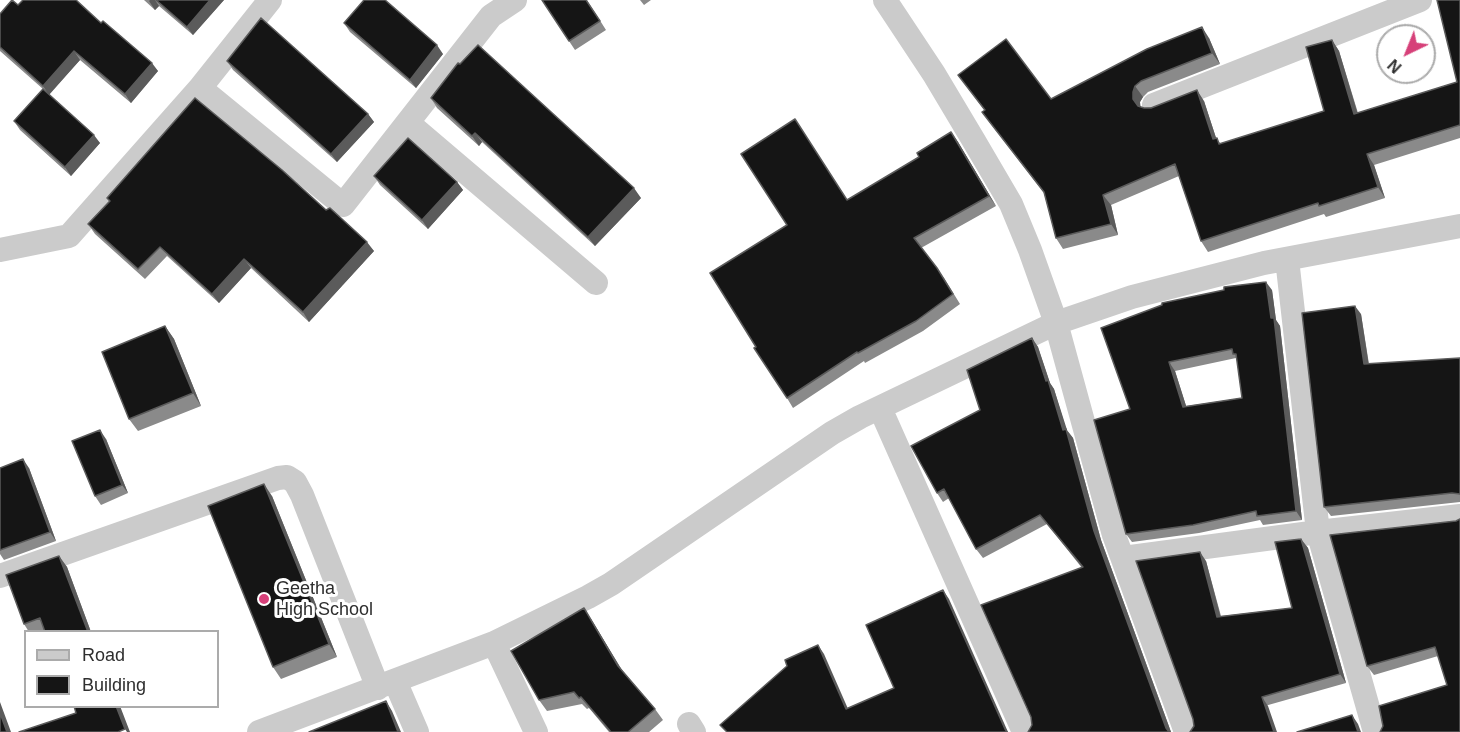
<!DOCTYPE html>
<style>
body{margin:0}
#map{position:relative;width:1460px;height:732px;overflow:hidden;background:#fff;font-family:Helvetica,sans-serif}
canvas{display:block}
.legend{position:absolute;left:24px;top:630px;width:195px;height:78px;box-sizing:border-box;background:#fff;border:2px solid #ababab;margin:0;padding:8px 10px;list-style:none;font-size:18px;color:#2e2e2e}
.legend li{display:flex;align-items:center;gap:12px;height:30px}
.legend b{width:30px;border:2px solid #ababab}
.north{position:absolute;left:1376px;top:24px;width:60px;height:60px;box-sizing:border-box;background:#fff;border:2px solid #ababab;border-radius:50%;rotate:223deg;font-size:16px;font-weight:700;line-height:24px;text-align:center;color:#2e2e2e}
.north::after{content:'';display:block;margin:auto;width:21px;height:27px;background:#d64079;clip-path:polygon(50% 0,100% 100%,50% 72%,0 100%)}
</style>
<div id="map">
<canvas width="1460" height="732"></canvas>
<ul class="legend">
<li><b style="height:8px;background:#cbcbcb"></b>Road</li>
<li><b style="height:16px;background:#151515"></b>Building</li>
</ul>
<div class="north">N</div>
</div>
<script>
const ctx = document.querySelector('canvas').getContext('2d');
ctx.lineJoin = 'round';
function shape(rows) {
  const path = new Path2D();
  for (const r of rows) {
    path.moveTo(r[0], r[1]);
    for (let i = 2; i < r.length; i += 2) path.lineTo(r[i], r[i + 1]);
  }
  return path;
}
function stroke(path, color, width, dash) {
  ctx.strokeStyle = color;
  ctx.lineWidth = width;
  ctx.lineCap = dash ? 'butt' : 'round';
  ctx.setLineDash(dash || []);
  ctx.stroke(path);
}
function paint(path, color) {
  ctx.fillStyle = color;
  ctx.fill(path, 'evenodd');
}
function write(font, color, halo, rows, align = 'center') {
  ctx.font = font + ' Helvetica,sans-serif';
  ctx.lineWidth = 6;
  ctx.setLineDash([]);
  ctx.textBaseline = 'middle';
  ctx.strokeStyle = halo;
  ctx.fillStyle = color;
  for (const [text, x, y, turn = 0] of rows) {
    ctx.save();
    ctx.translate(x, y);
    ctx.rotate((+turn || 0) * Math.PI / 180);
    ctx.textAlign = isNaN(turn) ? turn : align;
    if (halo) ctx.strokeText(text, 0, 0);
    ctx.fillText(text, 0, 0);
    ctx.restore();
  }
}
stroke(shape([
 [885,0,934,74,974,141,1011,204,1030,250,1056,323,1114,535,1186,732],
 [200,88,343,205,491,16,515,0],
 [1154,105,1420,0],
 [408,123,596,283],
 [0,250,69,236,200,88,270,0],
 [1287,259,1318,532,1375,732],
 [880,408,1024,732],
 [1123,558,1318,532,1460,516],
 [0,576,278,478,287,477,295,482,302,495,378,688],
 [494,643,536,732],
 [395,681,417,732],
 [689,724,694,732],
 [259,732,494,643,588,597,611,584,832,433,860,417,1056,323,1132,297,1264,263,1460,226]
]), '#cbcbcb', 24);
paint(shape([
 [144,0,224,0,193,35,159,6,155,10],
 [587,0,606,30,575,50,569,41],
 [640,0,651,0,644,5],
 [1460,0,1460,138,1374,165,1385,198,1326,217,1324,214,1208,252,1201,241,1179,176,1111,205,1118,235,1063,249,1056,238,1044,193,990,123,982,112,985,111,958,75,1051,99,1209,38,1220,64,1148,92,1143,97,1140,102,1140,107,1144,108,1204,101,1216,138,1221,144,1324,111,1332,40,1339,51,1358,113,1457,82],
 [18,5,101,23,158,71,131,103,80,60,49,94,100,143,71,176,20,130,14,121,43,89,0,51,0,14],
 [344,23,443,54,416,88,350,32],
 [227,61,368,114,374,122,337,162,233,70],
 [431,98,641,198,595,246,482,142,479,146,437,108],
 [951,132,958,142,996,206,921,248,944,278,960,304,923,331,865,363,864,361,793,408,787,398,848,200,919,157],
 [374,176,457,182,463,190,428,229,380,185],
 [107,198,326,210,374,251,309,322,251,268,219,303,167,256,145,279,95,234,88,224,109,201],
 [1272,290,1276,320,1280,326,1302,520,1263,525,1260,520,1199,533,1132,542,1126,534,1130,409,1101,328],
 [1236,358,1237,360,1242,398,1186,406,1175,371],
 [1361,314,1369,364,1460,358,1460,502,1331,516,1324,507],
 [165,326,174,339,201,406,138,431,129,419],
 [1032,338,1038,347,1050,383,1054,389,1066,429,1073,438,1101,540,1171,732,1028,732,1032,725,1082,568,1047,524,983,558,976,549,949,498,943,502,937,493,980,410],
 [106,439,128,493,101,505,95,496],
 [0,468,29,468,56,541,4,560,0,554],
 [272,496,337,657,281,679,273,667],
 [1456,521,1447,685,1438,656,1374,675,1367,666],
 [1301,539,1308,548,1346,683,1194,726,1206,561,1221,616,1292,608],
 [59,556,67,567,91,632,29,632,24,624],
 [591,619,622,670,655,709,663,720,649,732,609,732,589,708,587,709,582,704,547,711,539,700]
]), '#8a8a8a');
paint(shape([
 [150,0,155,0,159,6,155,10,149,1],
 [210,0,224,0,193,35,187,27],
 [1202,27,1209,38,1220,64,1212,53],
 [1332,40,1339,51,1361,125,1354,114],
 [437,45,443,54,416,88,410,80],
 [74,51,80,60,49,95,43,86],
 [152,63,158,71,131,103,125,94],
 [1135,86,1143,97,1140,102,1141,110,1133,99,1133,92],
 [1197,90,1204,101,1220,150,1213,139],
 [368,114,374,122,337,162,331,154],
 [951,132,958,142,996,206,989,196],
 [475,133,482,142,479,146,472,136],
 [94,135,100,143,71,176,65,167],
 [1367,154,1374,165,1385,198,1378,187],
 [457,182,463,190,428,229,422,220],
 [634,188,641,198,595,246,588,237],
 [1103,195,1111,205,1118,235,1111,224],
 [367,242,374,251,309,322,303,312],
 [244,259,251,268,219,303,212,294],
 [1266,282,1272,290,1276,320,1280,326,1302,520,1296,511],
 [1355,306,1361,314,1370,373,1364,364],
 [165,326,174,339,201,406,193,393],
 [1032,338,1038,347,1050,383,1054,389,1068,433,1066,429,1073,438,1101,540,1171,732,1169,732,1166,728,1094,531,1063,430],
 [1169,362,1175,371,1189,415,1183,407],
 [100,430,106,439,128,493,122,485],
 [23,459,29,468,56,541,50,532],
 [264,484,272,496,337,657,329,644],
 [1301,539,1308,548,1346,683,1340,674],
 [1200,552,1206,561,1223,626,1217,617],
 [59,556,67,567,91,632,88,632],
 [943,590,949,599,1008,732,1007,732,1005,729],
 [584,608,591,619,626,677,618,666],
 [818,645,824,654,852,718,846,709],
 [1262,697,1268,706,1277,732,1274,732],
 [386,701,392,711,401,732,398,732],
 [0,702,11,732,7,732,0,713],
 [116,706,120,706,130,732,127,732,125,729],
 [1352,715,1358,724,1361,732,1358,732]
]), '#5b5b5b');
const building = shape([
 [12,0,18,5,23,0,76,0,101,23,103,21,152,63,125,94,74,51,43,86,0,47,0,14,12,0],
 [156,0,210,0,187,27,156,0],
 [364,0,385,0,437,45,410,80,344,23,364,0],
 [542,0,586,0,600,21,569,41,542,0],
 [1437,0,1460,0,1460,125,1367,154,1378,187,1319,206,1318,203,1201,241,1175,164,1103,195,1111,224,1056,238,1044,192,982,112,985,110,958,75,1006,39,1051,99,1147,49,1202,27,1212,53,1141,81,1135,86,1133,92,1133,99,1138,106,1144,108,1151,108,1197,90,1213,139,1217,138,1219,144,1324,111,1306,47,1332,40,1354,114,1457,82,1437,0],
 [261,18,368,114,331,154,227,61,261,18],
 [478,45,634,188,588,237,475,133,472,136,431,98,458,63,460,64,478,45],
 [43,89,94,135,65,167,14,121,43,89],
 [195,98,282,170,326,210,330,208,367,242,303,312,244,259,212,294,160,247,138,269,88,224,110,201,107,198,195,98],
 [795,119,847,200,919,157,917,153,951,132,989,196,914,238,937,268,953,294,916,321,858,353,857,352,787,398,754,348,756,347,710,273,787,225,741,154,795,119],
 [408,138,457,182,422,220,374,176,408,138],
 [1266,282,1271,318,1274,318,1296,511,1257,516,1256,511,1193,525,1126,534,1094,420,1130,409,1101,328,1162,305,1162,303,1224,290,1224,287,1266,282],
 [1232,349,1233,354,1236,354,1242,398,1183,407,1169,362,1232,349],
 [1355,306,1364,364,1460,358,1460,494,1452,493,1324,507,1302,313,1355,306],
 [165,326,193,393,129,419,102,352,165,326],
 [1032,338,1046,381,1048,380,1063,430,1066,429,1094,531,1166,728,1169,732,1028,732,1032,725,1031,717,981,605,1083,567,1040,515,976,549,944,489,937,493,911,446,980,410,967,370,1032,338],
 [100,430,122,485,95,496,72,441,100,430],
 [23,459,50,532,0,550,0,468,23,459],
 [264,484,329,644,273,667,208,506,264,484],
 [1460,519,1460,732,1380,732,1383,726,1379,706,1447,685,1435,647,1367,666,1330,535,1456,521,1460,519],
 [1301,539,1340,674,1262,697,1274,732,1190,732,1194,726,1193,719,1136,561,1200,552,1217,617,1292,608,1275,542,1301,539],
 [59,556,88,632,45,632,40,618,24,624,6,575,59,556],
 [943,590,1005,729,1007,732,727,732,720,725,787,666,785,660,818,645,846,709,894,688,866,625,943,590],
 [584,608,618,666,655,709,628,732,611,732,581,697,579,698,574,692,539,700,511,651,584,608],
 [386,701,398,732,309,732,386,701],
 [74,706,116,706,125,729,118,732,19,732,76,713,74,706],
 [0,713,7,732,0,732,0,713],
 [1352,715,1358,732,1297,732,1352,715]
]);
paint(building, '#151515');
stroke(building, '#5b5b5b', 1.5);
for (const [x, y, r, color] of [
 [264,599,6,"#d64079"]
]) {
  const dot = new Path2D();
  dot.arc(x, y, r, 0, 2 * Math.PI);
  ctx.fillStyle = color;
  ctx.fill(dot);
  stroke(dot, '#fff', 2);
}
write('18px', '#2e2e2e', '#fff', [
 ["Geetha",276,589],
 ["High School",276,610]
], 'left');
</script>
